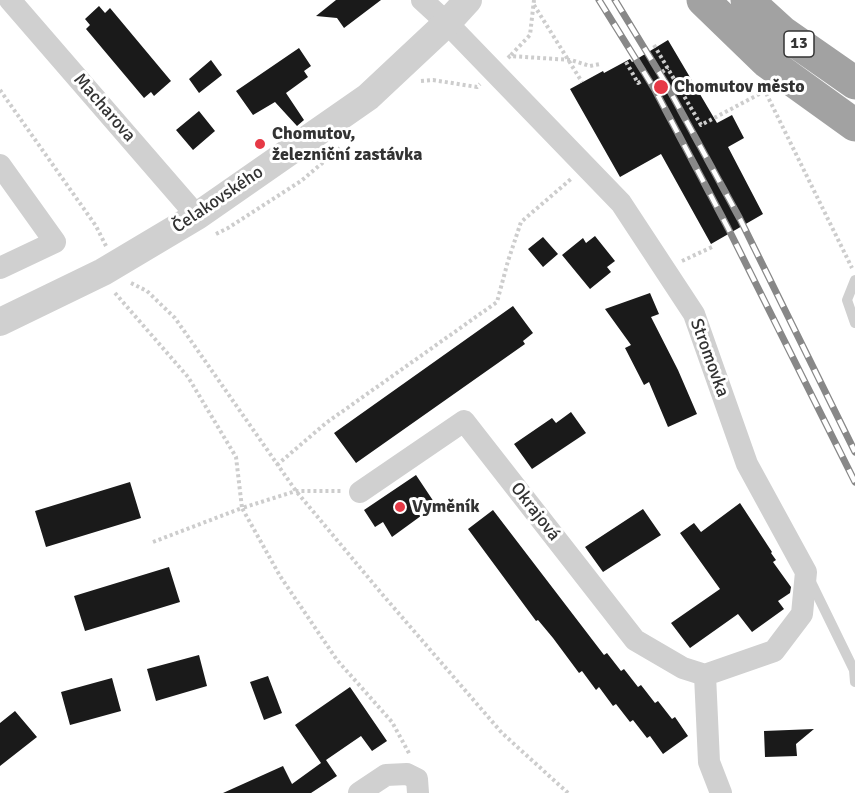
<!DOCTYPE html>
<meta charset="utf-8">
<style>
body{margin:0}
canvas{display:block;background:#fff}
</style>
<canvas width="855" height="793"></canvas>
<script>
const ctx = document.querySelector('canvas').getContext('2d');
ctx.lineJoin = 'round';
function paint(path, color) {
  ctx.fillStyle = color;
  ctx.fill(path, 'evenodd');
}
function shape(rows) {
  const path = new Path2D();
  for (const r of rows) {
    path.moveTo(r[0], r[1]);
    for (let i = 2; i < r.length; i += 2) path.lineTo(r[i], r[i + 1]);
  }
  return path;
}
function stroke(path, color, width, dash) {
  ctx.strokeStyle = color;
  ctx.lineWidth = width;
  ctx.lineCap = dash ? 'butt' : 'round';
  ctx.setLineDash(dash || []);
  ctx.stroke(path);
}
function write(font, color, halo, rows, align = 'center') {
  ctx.font = font + ' Signika,sans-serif';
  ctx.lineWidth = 6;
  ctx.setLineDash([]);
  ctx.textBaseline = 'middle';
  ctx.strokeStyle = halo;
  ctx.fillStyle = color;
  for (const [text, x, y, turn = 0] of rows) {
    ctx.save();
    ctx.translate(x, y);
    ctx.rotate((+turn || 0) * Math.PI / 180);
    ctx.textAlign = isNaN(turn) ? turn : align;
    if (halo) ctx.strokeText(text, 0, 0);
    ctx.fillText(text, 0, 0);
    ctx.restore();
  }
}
paint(shape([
 [336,0,381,0,344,28,337,18,316,16],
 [99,6,105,13,110,8,171,81,154,96,151,92,144,98,86,29,90,25,85,19],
 [668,40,717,123,732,115,744,138,728,147,763,214,711,244,661,154,620,177,570,89,603,71,604,73,630,59,632,62],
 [299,48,311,66,304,71,308,77,286,93,304,120,297,126,275,102,253,115,236,91],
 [211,60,222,75,199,93,189,79],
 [199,111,215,131,193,150,176,130],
 [595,236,615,261,607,267,611,272,590,289,562,255,583,238,586,243],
 [543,237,558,254,543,267,528,249],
 [650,293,659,314,651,317,678,370,697,414,668,427,649,382,644,385,625,348,631,345,605,309],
 [513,306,533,333,523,341,525,344,356,463,334,433],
 [571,412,586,433,532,469,514,444,552,418,556,423],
 [416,475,436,505,392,537,383,522,375,527,364,510],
 [130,482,141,518,46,547,35,511],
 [740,503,772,552,771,553,776,560,773,562,791,587,790,593,778,601,784,609,752,632,738,614,690,648,671,623,720,589,680,533,694,523,701,532],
 [643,509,661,535,603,572,585,547],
 [493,510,604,655,607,653,621,671,624,669,638,687,641,685,655,703,658,701,672,719,675,717,688,736,663,754,650,736,647,738,633,720,630,722,616,704,613,706,599,687,596,690,582,671,579,673,553,638,538,620,536,621,468,529],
 [169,567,180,602,85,631,74,596],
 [199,655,207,686,156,701,147,669],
 [268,676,282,713,264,720,250,682],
 [112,678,121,711,70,725,61,692],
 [350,687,387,741,372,751,361,736,326,760,337,776,311,793,223,793,283,766,292,784,321,763,295,725],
 [15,711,37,737,0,766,0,723],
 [814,729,796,744,797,756,765,757,764,731]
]), '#1a1a1a');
stroke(shape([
 [534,5,582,82],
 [654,45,701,125,765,91,852,268],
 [511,55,530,35,534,0],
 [508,58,510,56,571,60,590,66,600,64],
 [626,62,638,83,643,80],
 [662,72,668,68],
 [421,81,433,80,477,87,480,84],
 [0,90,96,226,106,246],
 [216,234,228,228,301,181,340,148],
 [682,261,712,247],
 [131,283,147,291,175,318,296,491,382,594,502,733,568,793],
 [115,293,188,377,236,457,242,508,296,491,341,491],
 [277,465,326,423,497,302,508,261,521,222,571,179],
 [153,542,242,508,280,576,337,660,392,722,410,755]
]), '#cdcdcd', 4, [3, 3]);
stroke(shape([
 [855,280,847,300,855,323],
 [810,580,854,670,855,682]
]), '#d0d0d0', 10);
stroke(shape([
 [10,0,197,216],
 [0,165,55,242,0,268],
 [360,492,464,421,635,640,683,668,705,675,774,651,802,614,806,572,747,464,694,314,621,203,447,23,422,0],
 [705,675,709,762,721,793],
 [359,793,386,775,407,774,417,779,418,793]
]), '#d0d0d0', 22);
stroke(shape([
 [0,322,103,272,197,216,368,97,447,23,468,0]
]), '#d0d0d0', 28);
stroke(shape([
 [703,0,766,61,855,125],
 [747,0,782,32,855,83]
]), '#a2a2a2', 33);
const rail = shape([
 [599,0,655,90,728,228,855,482],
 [615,0,665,82,740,219,855,452]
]);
stroke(rail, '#888', 7);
stroke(rail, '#fff', 4.5, [14]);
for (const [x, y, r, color] of [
 [661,87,8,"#e63946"],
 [260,144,6,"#e63946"],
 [400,507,6,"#e63946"]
]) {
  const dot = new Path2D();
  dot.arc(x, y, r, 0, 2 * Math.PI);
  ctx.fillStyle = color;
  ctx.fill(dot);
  stroke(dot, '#fff', 2);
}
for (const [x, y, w] of [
 [799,44,30]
]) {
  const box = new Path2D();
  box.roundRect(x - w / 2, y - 13, w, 26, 4.5);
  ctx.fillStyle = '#fff';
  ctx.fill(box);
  stroke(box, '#333', 1.5);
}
write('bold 16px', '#333', null, [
 ["13",799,44]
]);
write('bold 18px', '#333', '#fff', [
 ["Chomutov město",674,87],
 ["Chomutov,",272,134],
 ["železniční zastávka",272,155],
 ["Vyměník",412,507]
], 'left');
write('18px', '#333', '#fff', [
 ["Macharova",104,108,49],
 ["Čelakovského",218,200,-34],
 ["Stromovka",709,358,70],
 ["Okrajová",535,512,52]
]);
</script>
